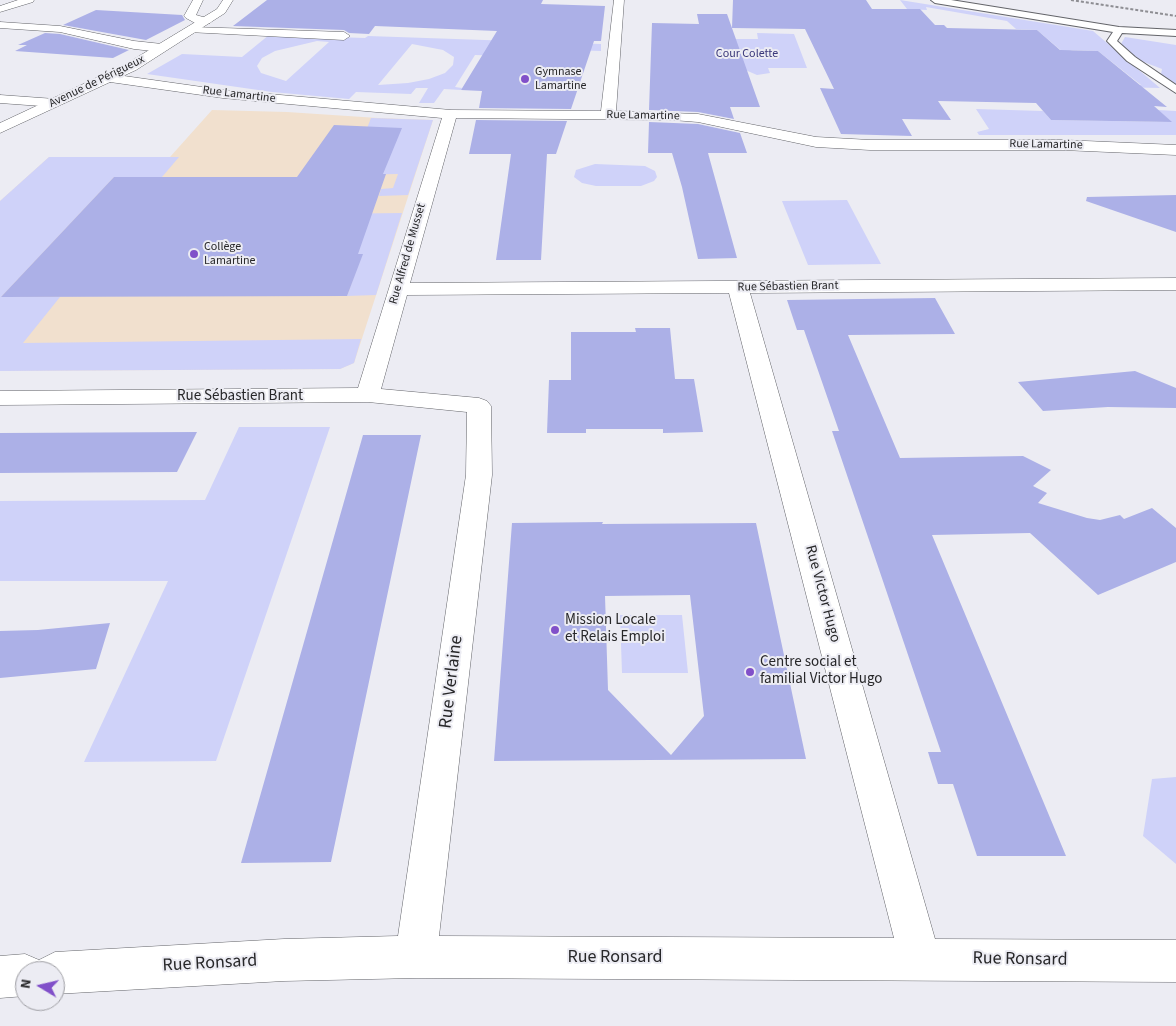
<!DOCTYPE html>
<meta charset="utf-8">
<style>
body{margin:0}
#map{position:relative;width:1176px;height:1026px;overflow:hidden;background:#ececf3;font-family:"Source Sans 3",sans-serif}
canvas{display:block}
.north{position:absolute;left:15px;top:961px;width:50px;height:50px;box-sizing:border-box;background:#ececf3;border:1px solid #9d9da2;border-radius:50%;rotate:279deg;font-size:14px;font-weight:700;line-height:20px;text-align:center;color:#272729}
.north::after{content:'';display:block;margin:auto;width:18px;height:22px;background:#8150c9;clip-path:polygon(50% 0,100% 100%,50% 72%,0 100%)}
</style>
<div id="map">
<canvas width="1176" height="1026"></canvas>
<div class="north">N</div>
</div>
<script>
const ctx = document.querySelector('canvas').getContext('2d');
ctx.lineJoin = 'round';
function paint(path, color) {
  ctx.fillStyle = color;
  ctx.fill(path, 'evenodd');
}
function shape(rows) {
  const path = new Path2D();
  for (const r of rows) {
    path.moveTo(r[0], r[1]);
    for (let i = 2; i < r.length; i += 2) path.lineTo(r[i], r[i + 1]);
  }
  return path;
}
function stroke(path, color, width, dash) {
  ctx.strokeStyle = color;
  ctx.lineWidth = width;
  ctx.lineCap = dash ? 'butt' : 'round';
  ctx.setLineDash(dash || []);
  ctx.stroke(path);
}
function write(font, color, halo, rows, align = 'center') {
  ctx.font = font + ' "Source Sans 3",sans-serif';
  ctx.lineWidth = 4;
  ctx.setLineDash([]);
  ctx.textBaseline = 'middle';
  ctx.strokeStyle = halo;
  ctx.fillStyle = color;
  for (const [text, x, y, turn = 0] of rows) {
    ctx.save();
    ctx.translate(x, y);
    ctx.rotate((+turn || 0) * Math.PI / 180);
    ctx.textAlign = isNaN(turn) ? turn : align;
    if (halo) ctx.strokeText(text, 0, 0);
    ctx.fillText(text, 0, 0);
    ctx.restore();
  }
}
paint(shape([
 [212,110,287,112,378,118,433,120,354,363,340,369,0,371,0,201,49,157,170,157]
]), '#f1e0ce');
paint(shape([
 [900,0,1093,31,1160,88,1114,87,1141,85,1098,51,1072,50,1064,53,1037,30,1016,29,1007,21,926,7,927,10,907,9],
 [757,33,794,34,807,68,768,68,770,73,757,75,743,69,735,39,758,39],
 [269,35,365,38,368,36,601,44,601,51,537,49,533,57,475,55,455,87,462,88,461,90,444,89,434,103,419,103,428,88,416,88,411,94,356,92,349,99,272,92,147,74,182,54,242,57],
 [317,41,329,42,286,81,261,73,257,66,262,58,275,51],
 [412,44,443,50,454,57,453,65,445,73,429,79,408,83,378,85],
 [1125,37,1176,45,1176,84,1161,74,1162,69,1136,59,1121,44],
 [976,109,1043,111,1051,120,1171,122,1158,110,1176,111,1176,135,979,135,977,132,989,129],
 [371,118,433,120,408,195,379,196,381,189,393,188,398,174,349,175],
 [49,157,179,157,162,177,114,177,1,297,60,297,23,343,361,339,354,363,340,369,0,371,0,201],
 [595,164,645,166,655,171,657,177,654,181,641,186,596,186,582,183,574,177,576,170],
 [847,200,881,264,808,265,782,201],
 [402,213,376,295,347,296,362,254,297,254,317,214],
 [239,427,330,427,216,761,84,762,168,581,0,581,0,501,205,500],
 [620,615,682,615,688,673,622,673],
 [1176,777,1176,864,1143,836,1152,779]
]), '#cfd2f9');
paint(shape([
 [267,0,543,0,541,4,605,6,601,41,594,41,571,109,479,108,482,91,461,90,497,31,375,26,369,34,349,33,344,30,233,26],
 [733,0,866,0,872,9,920,9,935,25,944,25,947,28,1037,30,1060,50,1098,51,1167,107,1154,106,1172,122,1051,120,1036,103,938,101,951,120,902,119,912,136,841,134,820,88,834,89,805,29,732,28],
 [96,10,182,15,185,20,146,40,63,25],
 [697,14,727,14,760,107,730,107,734,119,698,112,649,110,652,23,699,24],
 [45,33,60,34,129,50,113,58,15,51,27,45,18,45],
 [476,120,567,121,556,154,547,154,541,260,496,260,511,154,469,154],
 [649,122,698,124,740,133,747,153,708,153,737,258,698,259,682,187,672,153,648,153],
 [334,125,402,128,383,174,386,174,358,254,363,254,347,296,1,297,114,177,297,177],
 [1176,195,1176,232,1086,201,1087,197],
 [935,298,955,334,848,335,900,458,1023,456,1051,470,1033,486,1047,493,1038,503,1087,518,1100,520,1120,515,1124,519,1152,508,1176,528,1176,562,1098,595,1030,533,932,535,1066,856,977,856,953,784,938,784,928,752,941,752,832,431,839,431,804,330,797,330,787,300],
 [635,328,670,328,675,379,694,379,703,432,663,433,663,429,586,429,586,433,547,433,549,380,571,380,571,332,636,332],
 [1135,371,1176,388,1176,408,1108,407,1043,411,1018,382],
 [197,432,177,472,0,473,0,433],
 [363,435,421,435,331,862,241,863],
 [603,522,602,524,756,523,806,759,494,761,512,523],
 [690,595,704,716,671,755,608,690,605,596],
 [110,623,96,669,0,678,0,631,38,630]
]), '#acb0e7');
const service = shape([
 [931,0,951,0,1119,27,1176,30,1176,36,1122,33,1117,41,1135,57,1176,85,1176,93,1127,61,1107,41,1113,32,935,3,931,0]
]);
const minor = shape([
 [18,0,34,0,33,2,0,12,0,6,18,0],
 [193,0,203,0,196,15,210,19,212,21,210,23,195,23,186,18,184,16,193,0],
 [614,0,624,0,616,111,698,114,816,137,870,140,1063,140,1176,145,1176,155,1063,150,870,150,816,147,698,122,673,120,456,118,410,283,1176,278,1176,290,750,293,935,939,1176,940,1176,982,416,978,284,981,55,994,55,971,25,971,25,996,0,998,0,956,25,954,39,960,55,952,284,939,398,936,466,475,467,412,368,402,0,405,0,391,358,388,442,118,223,98,110,82,103,78,110,74,223,90,451,110,601,111,614,0],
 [729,293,894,938,439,936,492,475,491,406,487,401,479,398,381,389,407,295,729,293],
 [0,22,60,26,134,41,162,44,168,48,162,52,134,49,60,32,0,28,0,22],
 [192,27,344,32,350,36,344,40,188,32,186,30,188,28,192,27],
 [0,95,55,99,62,103,55,107,0,103,0,95]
]);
const tertiary = shape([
 [223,0,233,0,225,13,136,70,0,133,0,123,126,64,217,9,223,0]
]);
stroke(service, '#636469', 2);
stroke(minor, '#636469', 1);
stroke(tertiary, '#636469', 1);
paint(service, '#fff');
paint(minor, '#fff');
paint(tertiary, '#fff');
stroke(shape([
 [1071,0,1176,16]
]), '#8e8e93', 2, [3, 2]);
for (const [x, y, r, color] of [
 [525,79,5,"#8150c9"],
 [194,254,5,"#8150c9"],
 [555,630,5,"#8150c9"],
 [750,672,5,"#8150c9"]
]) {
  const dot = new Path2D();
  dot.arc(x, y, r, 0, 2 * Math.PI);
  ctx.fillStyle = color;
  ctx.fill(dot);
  stroke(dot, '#ececf3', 2);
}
write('12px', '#3b397a', '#ececf3', [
 ["Cour Colette",747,54]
]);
write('12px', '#272729', '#ececf3', [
 ["Gymnase",535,72],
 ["Lamartine",535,86],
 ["Collège",204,247],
 ["Lamartine",204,261]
], 'left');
write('12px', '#272729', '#ececf3', [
 ["Avenue de Périgueux",97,82,-26],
 ["Rue Lamartine",239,95,7],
 ["Rue Lamartine",643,116,1],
 ["Rue Lamartine",1046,145,1],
 ["Rue Alfred de Musset",408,254,-74],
 ["Rue Sébastien Brant",788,287,-1]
]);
write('15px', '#272729', '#ececf3', [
 ["Rue Sébastien Brant",240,397],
 ["Rue Victor Hugo",822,594,75]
]);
write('15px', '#272729', '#ececf3', [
 ["Mission Locale",565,621],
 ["et Relais Emploi",565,638],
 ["Centre social et",760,663],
 ["familial Victor Hugo",760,680]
], 'left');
write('18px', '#272729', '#ececf3', [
 ["Rue Verlaine",452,682,-83],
 ["Rue Ronsard",615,958],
 ["Rue Ronsard",1020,960,1],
 ["Rue Ronsard",210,964,-3]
]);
</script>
